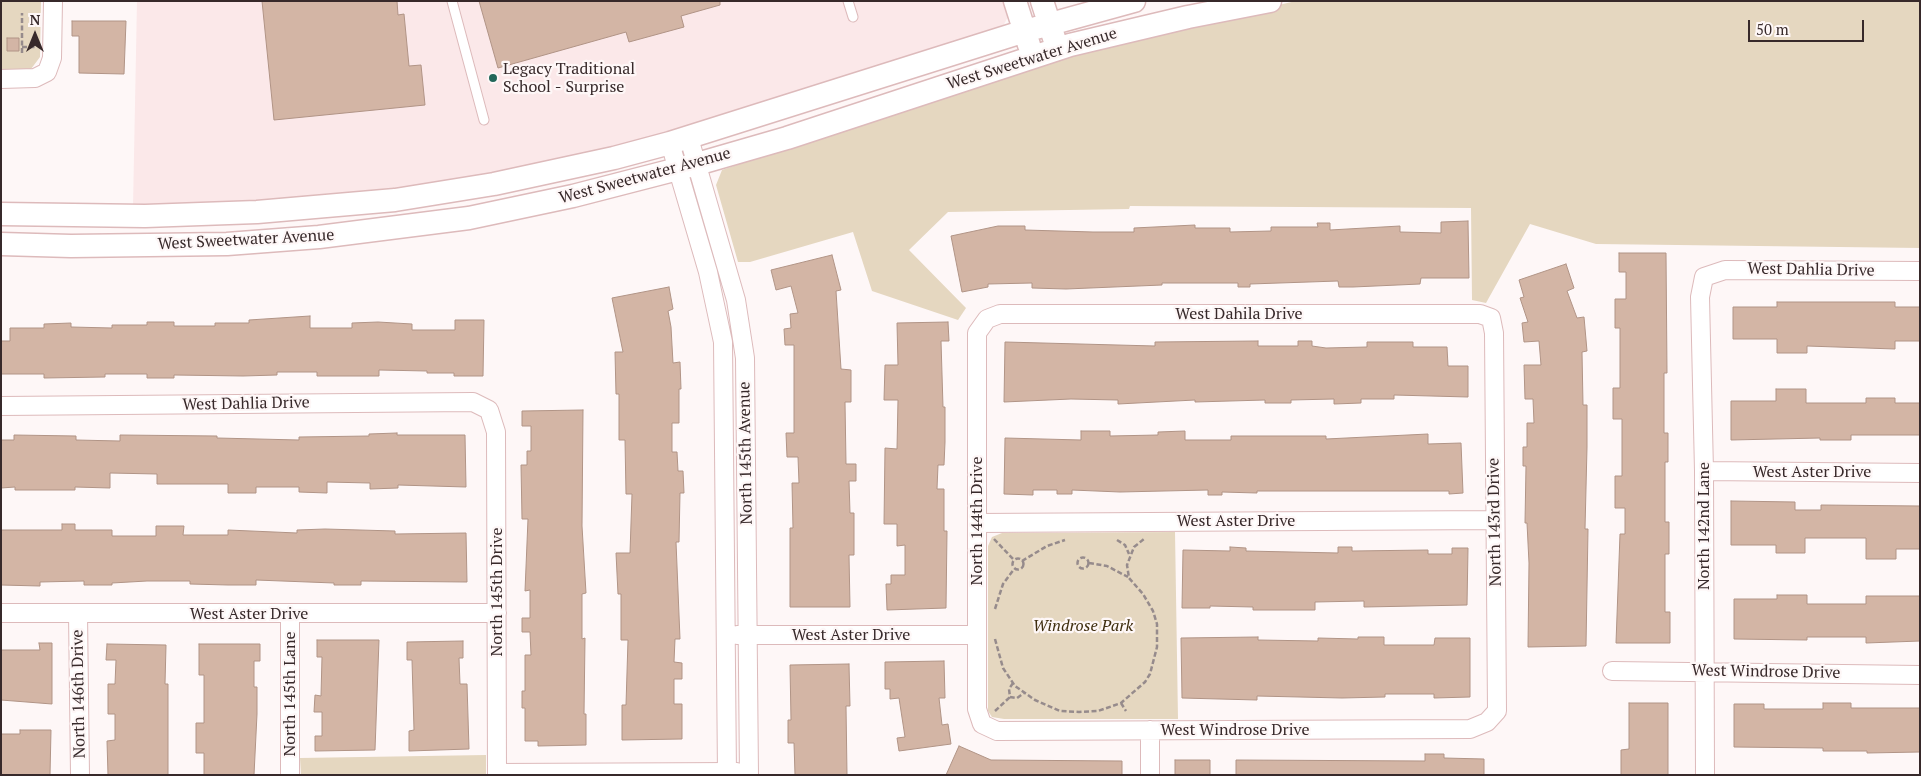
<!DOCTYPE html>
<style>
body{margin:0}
#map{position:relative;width:1921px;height:776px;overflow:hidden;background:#fef7f7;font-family:"PT Serif",serif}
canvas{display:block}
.frame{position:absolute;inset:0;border:2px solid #37292a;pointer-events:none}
.north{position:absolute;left:10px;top:10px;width:50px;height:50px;-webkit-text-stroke:4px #fef7f7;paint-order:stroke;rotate:0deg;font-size:14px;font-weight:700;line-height:20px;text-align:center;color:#37292a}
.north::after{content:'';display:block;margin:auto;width:18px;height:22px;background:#37292a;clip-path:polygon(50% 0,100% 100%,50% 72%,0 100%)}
.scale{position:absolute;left:1748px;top:20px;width:116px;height:22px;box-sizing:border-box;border:2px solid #37292a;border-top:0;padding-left:6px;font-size:15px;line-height:18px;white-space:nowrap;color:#37292a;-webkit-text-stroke:4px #fef7f7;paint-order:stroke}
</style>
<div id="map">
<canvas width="1921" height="776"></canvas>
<div class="frame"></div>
<div class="north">N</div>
<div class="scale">50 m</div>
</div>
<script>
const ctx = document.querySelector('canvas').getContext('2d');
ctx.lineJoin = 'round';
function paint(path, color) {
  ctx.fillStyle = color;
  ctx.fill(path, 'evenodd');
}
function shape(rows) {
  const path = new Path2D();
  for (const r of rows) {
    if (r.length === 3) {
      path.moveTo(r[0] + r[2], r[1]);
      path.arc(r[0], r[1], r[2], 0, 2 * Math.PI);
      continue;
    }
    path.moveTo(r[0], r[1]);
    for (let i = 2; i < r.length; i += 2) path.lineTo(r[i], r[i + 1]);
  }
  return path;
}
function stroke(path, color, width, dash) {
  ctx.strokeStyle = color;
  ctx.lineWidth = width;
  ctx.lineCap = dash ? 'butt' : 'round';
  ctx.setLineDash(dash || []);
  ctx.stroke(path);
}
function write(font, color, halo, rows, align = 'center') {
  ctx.font = font + ' "PT Serif",serif';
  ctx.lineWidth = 4.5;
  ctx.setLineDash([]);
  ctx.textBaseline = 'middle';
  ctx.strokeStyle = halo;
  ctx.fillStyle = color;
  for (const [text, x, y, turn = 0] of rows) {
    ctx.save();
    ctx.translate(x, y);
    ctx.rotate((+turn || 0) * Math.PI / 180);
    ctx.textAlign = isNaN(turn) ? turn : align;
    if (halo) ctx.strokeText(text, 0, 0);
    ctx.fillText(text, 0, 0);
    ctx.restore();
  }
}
paint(shape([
 [137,1,1008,1,1010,13,1002,28,633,144,448,183,279,202,133,207]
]), '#fbe8e9');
paint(shape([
 [1,1,41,1,40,57,31,69,25,71,1,70],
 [1296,1,1920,2,1920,248,1596,244,1530,224,1486,303,1472,300,1471,208,1130,206,1129,209,948,212,909,250,966,308,958,320,872,291,853,232,750,262,738,262,716,185,722,170,1046,58],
 [1175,532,1178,719,1004,719,992,717,988,711,988,546,992,537,1002,533],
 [486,755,486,775,301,775,300,758]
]), '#e5d7c0');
const building = shape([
 [262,1,397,1,398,15,404,14,409,66,421,65,425,105,274,120,262,1],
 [479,1,720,1,720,5,681,16,684,27,629,42,626,32,498,68,479,1],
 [72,21,126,21,124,74,79,73,79,36,72,36,72,21],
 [7,38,19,38,19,51,7,51,7,38],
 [1468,221,1469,278,1421,278,1420,284,1353,287,1339,287,1338,281,1250,284,1250,287,1238,287,1238,283,1162,283,1162,285,1066,289,1032,288,1032,283,988,284,988,287,962,292,951,236,998,226,1025,226,1025,230,1093,232,1134,232,1134,228,1195,225,1195,228,1230,228,1230,232,1271,231,1271,227,1318,227,1317,223,1330,223,1330,230,1400,226,1400,232,1441,233,1441,222,1468,221],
 [1619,253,1666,253,1667,373,1664,373,1664,433,1668,433,1668,462,1665,462,1665,522,1669,522,1669,554,1665,554,1665,612,1670,612,1670,643,1616,643,1620,534,1625,534,1625,508,1615,508,1615,476,1622,476,1622,419,1613,419,1613,388,1620,388,1620,328,1615,328,1615,299,1626,299,1626,272,1619,272,1619,253],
 [832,255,841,290,836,291,841,369,851,370,851,402,845,402,846,464,856,464,856,481,849,481,850,513,854,513,854,555,849,555,850,607,790,607,790,528,793,528,792,483,799,483,798,457,787,457,786,433,794,433,794,345,785,345,784,329,791,328,790,314,798,313,791,286,776,290,771,270,832,255],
 [1566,264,1574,288,1567,291,1577,318,1584,317,1587,351,1582,352,1583,405,1587,405,1587,447,1585,529,1588,529,1586,646,1528,647,1529,563,1527,523,1525,523,1526,466,1523,466,1523,447,1527,447,1527,423,1534,423,1533,399,1525,399,1524,365,1541,365,1539,341,1524,342,1522,323,1528,322,1520,298,1524,297,1519,280,1566,264],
 [669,287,673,309,668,311,671,327,673,363,680,362,681,389,679,389,679,423,672,423,672,452,677,452,678,471,683,471,684,493,680,493,679,542,676,542,680,639,675,639,674,662,682,663,682,679,674,679,674,704,682,704,682,739,622,740,622,705,626,705,628,640,621,640,621,594,618,594,616,553,630,553,632,494,626,494,625,440,619,440,619,394,616,394,615,352,623,352,612,298,669,287],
 [1777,302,1895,302,1895,307,1920,307,1920,341,1895,341,1895,349,1807,346,1807,353,1777,353,1777,339,1733,339,1733,307,1777,307,1777,302],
 [310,316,310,328,352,328,352,323,378,322,412,324,412,330,455,330,455,320,484,320,483,376,454,376,454,373,427,373,427,371,379,370,379,376,317,376,317,372,277,372,277,375,243,376,174,375,174,378,147,378,147,374,105,374,105,377,44,378,44,374,1,374,1,341,10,341,10,328,44,328,44,324,71,323,71,327,112,328,112,325,147,325,147,322,174,322,174,326,215,326,215,323,249,323,249,320,310,316],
 [948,322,949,341,941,341,943,407,945,407,945,442,944,465,938,465,937,489,944,489,944,531,947,531,946,608,887,610,886,584,891,584,891,575,905,575,905,545,897,546,897,524,884,524,885,448,897,449,898,400,884,400,885,365,898,365,897,323,948,322],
 [1258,341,1258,346,1298,346,1298,341,1312,341,1312,346,1326,348,1367,347,1367,342,1413,342,1413,347,1447,347,1448,366,1468,366,1468,397,1394,395,1394,399,1361,399,1361,403,1334,404,1334,399,1291,400,1291,403,1265,403,1265,400,1195,402,1195,400,1118,404,1118,400,1071,399,1004,402,1005,342,1155,346,1155,342,1258,341],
 [1776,389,1806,389,1806,403,1866,403,1866,398,1895,398,1895,403,1920,403,1920,435,1851,435,1851,440,1820,440,1820,438,1731,440,1731,401,1776,401,1776,389],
 [583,410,582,526,586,593,582,594,582,639,585,638,584,714,586,714,586,745,538,746,538,741,525,741,525,708,522,708,522,691,525,691,525,655,531,655,530,632,522,632,522,618,530,618,530,590,525,591,528,519,522,519,521,465,527,465,527,451,531,451,531,426,522,426,522,411,583,410],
 [1081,431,1110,431,1110,436,1158,435,1158,432,1185,431,1185,440,1231,440,1231,436,1326,436,1326,439,1428,434,1428,444,1461,443,1463,493,1449,494,1449,491,1257,491,1257,493,1222,492,1222,495,1208,495,1208,490,1120,492,1072,490,1072,494,1057,494,1057,490,1033,490,1033,495,1004,494,1005,438,1081,440,1081,431],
 [397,433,397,435,465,435,466,487,398,485,398,488,370,489,370,483,327,482,327,493,299,492,299,487,256,487,256,493,228,493,228,484,157,484,157,474,110,473,110,488,75,487,75,490,15,490,15,487,1,488,1,440,14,440,14,435,76,436,76,440,120,441,120,435,217,436,217,438,299,440,299,437,369,436,369,434,397,433],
 [1731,501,1795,502,1795,510,1821,510,1821,505,1920,506,1920,549,1896,549,1896,559,1866,559,1866,538,1805,538,1805,553,1776,553,1776,545,1731,545,1731,501],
 [62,524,75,524,75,530,112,530,112,536,156,536,156,526,184,526,183,535,228,535,228,530,297,533,297,530,325,529,395,531,395,534,466,533,467,582,361,581,361,585,334,585,334,583,256,580,256,585,228,585,190,584,190,581,147,581,112,583,112,585,84,585,84,581,40,582,40,586,1,585,1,530,62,530,62,524],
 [1230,547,1246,548,1246,551,1338,553,1338,547,1352,547,1352,551,1428,550,1428,554,1452,554,1452,548,1468,548,1467,605,1364,607,1364,601,1315,602,1315,610,1253,610,1253,607,1210,606,1210,608,1182,608,1183,550,1230,551,1230,547],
 [1777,595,1807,595,1807,604,1866,604,1866,596,1920,596,1920,641,1866,643,1866,637,1807,637,1807,640,1734,639,1734,599,1777,599,1777,595],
 [1258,637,1258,640,1318,641,1318,638,1358,639,1358,637,1384,637,1384,645,1434,645,1435,638,1470,638,1470,697,1434,698,1434,694,1385,694,1385,697,1342,698,1257,696,1257,700,1182,698,1181,638,1258,637],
 [317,640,379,640,375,750,315,751,315,736,322,736,322,712,314,712,315,695,321,696,322,657,317,657,317,640],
 [463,641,463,658,459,658,460,684,467,684,469,749,409,751,409,731,414,730,412,660,407,660,407,642,463,641],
 [39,643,52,643,52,704,1,700,1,650,40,650,39,643],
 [107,644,166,645,165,684,168,684,168,775,108,775,107,741,115,740,115,714,108,714,108,684,115,684,116,660,106,660,107,644],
 [199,644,260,644,260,661,254,661,254,687,257,687,257,714,254,775,204,775,204,753,196,753,196,723,204,723,204,675,199,675,199,644],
 [944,661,945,698,939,698,942,725,948,724,951,744,899,751,897,738,905,737,899,698,890,699,890,689,885,689,885,662,944,661],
 [849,664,850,706,846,706,847,775,795,775,794,743,788,743,788,720,791,720,790,665,849,664],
 [1629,703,1668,703,1668,775,1621,775,1621,750,1629,749,1629,703],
 [1823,703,1851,703,1851,708,1920,708,1920,752,1867,753,1867,751,1823,751,1823,748,1734,747,1734,704,1764,704,1764,709,1823,709,1823,703],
 [20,730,51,730,50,775,1,775,1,734,20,734,20,730],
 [959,746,991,760,1122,761,1122,775,946,775,959,746],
 [1425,754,1444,754,1444,758,1484,759,1484,775,1236,775,1236,760,1425,761,1425,754],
 [1175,760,1210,760,1210,775,1175,775,1175,760]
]);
paint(building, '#d3b5a5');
stroke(building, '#b19486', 1);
const service = shape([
 [452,1,484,120],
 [848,1,853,17]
]);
const minor = shape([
 [1,79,35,78,47,72,52,58,53,1],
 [689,138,736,300,745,358,749,775],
 [670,143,708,272,723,342,727,775],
 [1000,314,1480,314,1491,318,1494,333,1497,711,1487,722,1470,729,997,731,982,724,977,709,977,333,987,319,1000,314],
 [1,406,473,402,489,410,496,432,497,775],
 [1704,471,1920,473],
 [977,523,1495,520],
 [1,613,497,613],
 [78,613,80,775],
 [290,614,290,775],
 [737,635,976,635],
 [1612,671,1920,675],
 [1150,730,1150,775],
 [497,773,737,772],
 [1705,775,1704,471,1700,297,1704,277,1725,270,1920,271]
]);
const tertiary = shape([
 [1015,1,1029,45],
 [1042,1,1054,38],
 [1,214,145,216,257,212,395,200,494,184,614,158,670,143,1025,31,1134,1],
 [1,244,71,246,227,244,319,237,469,218,573,196,697,164,787,138,1070,45,1188,17,1270,1]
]);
stroke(service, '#ddbabb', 11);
stroke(minor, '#ddbabb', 20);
stroke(tertiary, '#ddbabb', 25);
stroke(shape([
 [22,47,35,47],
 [22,53,22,13],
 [994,539,1014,560],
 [1117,540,1125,545,1129,554],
 [1083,563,5.5],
 [1018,564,5.5],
 [1022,561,1047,546,1065,540],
 [1089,563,1107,566,1128,577],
 [995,609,1003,584,1014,569],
 [995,639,1003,668,1015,686,1035,700,1060,711,1079,712,1098,711,1121,703,1145,682,1150,674,1157,647,1157,624,1153,611,1143,594,1129,578,1127,565,1134,547,1144,539],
 [1013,683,1009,689,1010,697,1017,698,1024,693],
 [1121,703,1126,711],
 [995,711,1010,697]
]), '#968b8c', 2.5, [5, 2.5]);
stroke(service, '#fff', 9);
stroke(minor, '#fff', 18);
stroke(tertiary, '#fff', 22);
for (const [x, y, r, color] of [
 [493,78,5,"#22675a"]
]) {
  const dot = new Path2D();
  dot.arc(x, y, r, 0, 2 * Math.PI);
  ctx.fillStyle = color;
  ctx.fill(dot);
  stroke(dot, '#fef7f7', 2);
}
write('16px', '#37292a', '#fef7f7', [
 ["West Sweetwater Avenue",1032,59,-17],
 ["West Sweetwater Avenue",645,176,-15],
 ["West Sweetwater Avenue",246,240,-3],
 ["West Dahlia Drive",1811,270,1],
 ["West Dahila Drive",1239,314],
 ["West Dahlia Drive",246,404,-1],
 ["North 145th Avenue",746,453,-91],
 ["West Aster Drive",1812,472],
 ["North 144th Drive",977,521,-90],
 ["West Aster Drive",1236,521],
 ["North 143rd Drive",1495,522,-91],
 ["North 142nd Lane",1704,526,-90],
 ["North 145th Drive",497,592,-90],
 ["West Aster Drive",249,614],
 ["West Aster Drive",851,635],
 ["West Windrose Drive",1766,672,1],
 ["North 146th Drive",79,694,-91],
 ["North 145th Lane",290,694,-90],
 ["West Windrose Drive",1235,730]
]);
write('16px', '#37292a', '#fef7f7', [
 ["Legacy Traditional",503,69],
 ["School - Surprise",503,87]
], 'left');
write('italic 16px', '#3e2d0e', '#fef7f7', [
 ["Windrose Park",1083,626]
]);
</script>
